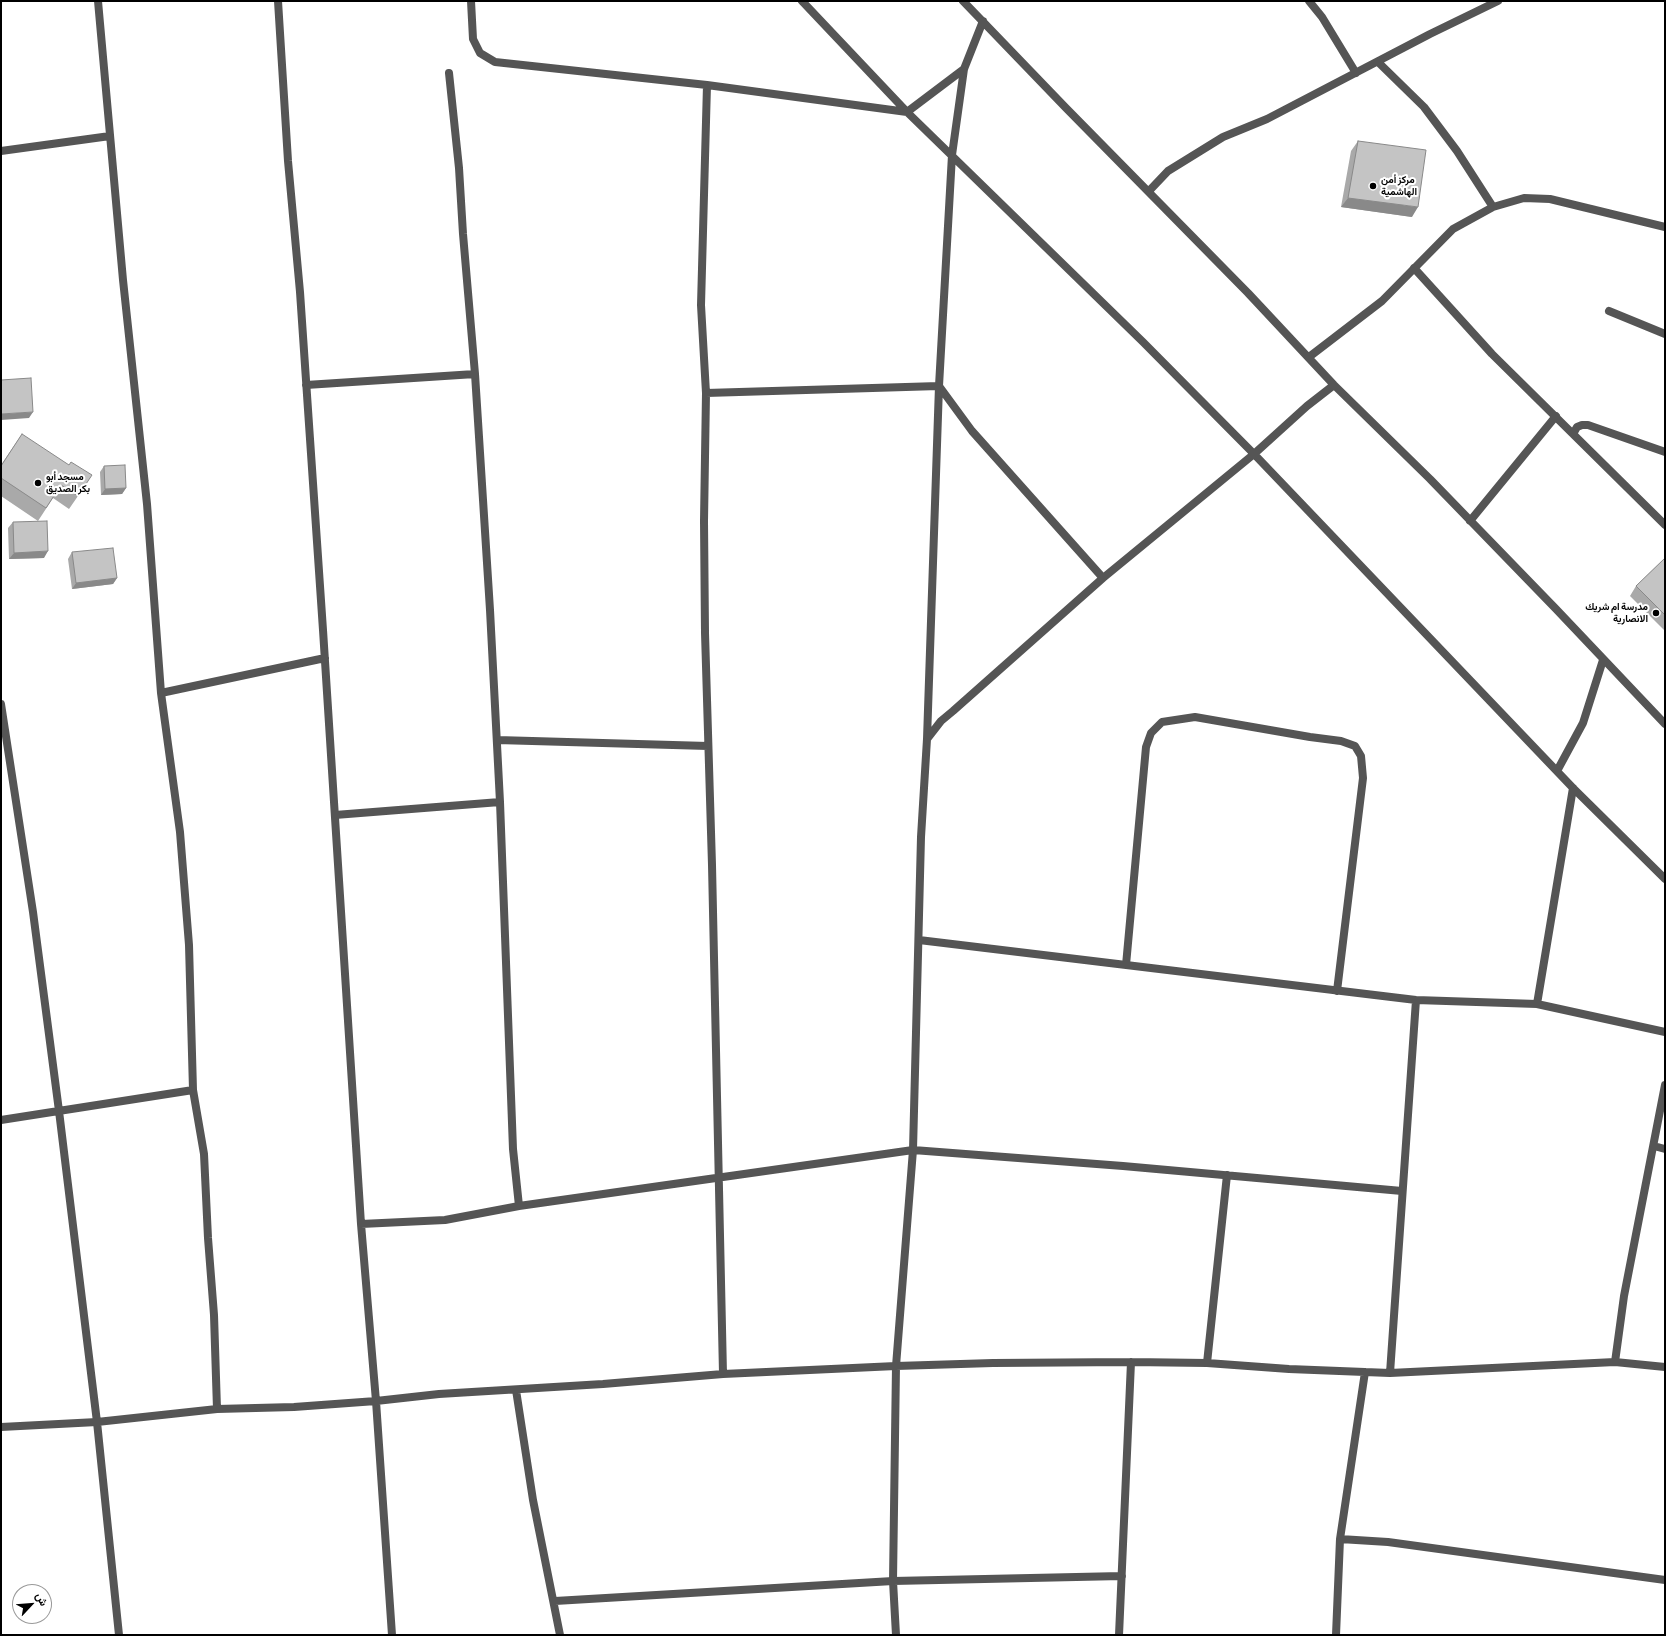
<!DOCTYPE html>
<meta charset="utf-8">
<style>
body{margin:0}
#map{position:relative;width:1666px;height:1636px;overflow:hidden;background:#fff;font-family:"Asap Condensed",Vazirmatn,sans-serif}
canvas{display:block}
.frame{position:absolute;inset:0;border:2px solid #000;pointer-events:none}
.north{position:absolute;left:12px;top:1584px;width:40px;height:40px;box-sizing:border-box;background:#fff;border:1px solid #999;border-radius:50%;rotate:64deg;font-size:11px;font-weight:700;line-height:16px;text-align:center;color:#000}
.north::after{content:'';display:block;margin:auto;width:14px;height:18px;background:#000;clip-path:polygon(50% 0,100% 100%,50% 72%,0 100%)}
</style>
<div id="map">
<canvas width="1666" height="1636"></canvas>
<div class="frame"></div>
<div class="north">ش</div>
</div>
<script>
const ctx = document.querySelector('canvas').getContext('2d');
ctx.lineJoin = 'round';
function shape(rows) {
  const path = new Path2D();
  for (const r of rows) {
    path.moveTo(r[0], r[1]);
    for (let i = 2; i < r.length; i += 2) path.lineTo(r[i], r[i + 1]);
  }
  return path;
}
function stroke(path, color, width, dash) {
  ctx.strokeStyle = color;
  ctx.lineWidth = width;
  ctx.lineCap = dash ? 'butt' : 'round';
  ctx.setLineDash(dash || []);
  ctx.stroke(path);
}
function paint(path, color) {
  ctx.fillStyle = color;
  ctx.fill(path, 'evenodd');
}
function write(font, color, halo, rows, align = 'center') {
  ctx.font = font + ' "Asap Condensed",Vazirmatn,sans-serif';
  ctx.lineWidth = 4;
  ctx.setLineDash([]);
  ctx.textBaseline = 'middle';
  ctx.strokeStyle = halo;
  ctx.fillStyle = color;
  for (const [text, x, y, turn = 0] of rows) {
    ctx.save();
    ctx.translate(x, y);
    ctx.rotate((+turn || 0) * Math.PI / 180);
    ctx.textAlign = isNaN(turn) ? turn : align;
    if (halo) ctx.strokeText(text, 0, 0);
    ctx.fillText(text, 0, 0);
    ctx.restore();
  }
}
stroke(shape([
 [98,1,123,280,147,504,161,693,180,832,189,945,193,1090,204,1154,208,1238,214,1315,217,1409],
 [278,1,288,161,300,292,323,630,361,1224,376,1401,392,1635],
 [471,1,473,39,480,53,495,62,707,85,907,112,964,69],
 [802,1,907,112,1143,342,1254,454,1573,788,1665,879],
 [963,1,1066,108,1248,293,1334,385,1430,479,1556,609,1665,724],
 [1309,1,1322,17,1356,73],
 [1378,62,1424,107,1457,151,1493,207],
 [449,73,459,168,463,234,475,374],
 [707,85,701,305,706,393,704,521,705,633,712,865,723,1374],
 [1,151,110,136],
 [1149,191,1168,171,1223,137,1267,119,1430,34,1498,1],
 [1414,268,1492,354,1665,525],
 [1609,311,1665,334],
 [1309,357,1382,301,1453,229,1493,207,1524,198,1550,199,1665,227],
 [306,385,475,374,490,610,500,802,513,1149,519,1206,913,1150,1123,1166,1402,1191],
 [706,393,939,386,972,431,1103,578],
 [1573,434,1577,427,1582,425,1588,425,1665,452],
 [1470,521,1556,416],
 [161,693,325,658],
 [1,704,33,912,59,1111,97,1422,119,1635],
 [927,739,939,386,952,155,964,69,983,21],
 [497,740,708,746],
 [1557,771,1583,723,1603,660],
 [335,815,500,802],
 [919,940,1416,1000,1537,1004,1665,1032],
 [1126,965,1146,747,1151,733,1162,722,1195,717,1310,737,1341,741,1355,746,1361,756,1363,778,1337,991],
 [1537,1004,1573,788],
 [1,1120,193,1090],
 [1654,1146,1665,1149],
 [361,1224,445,1220,519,1206],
 [1615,1362,1624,1296,1665,1085],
 [1207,1363,1227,1175],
 [1390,1373,1416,1000],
 [516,1390,533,1500,560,1635],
 [1,1427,97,1422,217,1409,294,1407,376,1401,439,1394,603,1384,723,1374,896,1366,993,1363,1131,1362,1207,1363,1289,1369,1390,1373,1615,1362,1665,1367],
 [1340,1539,1388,1542,1665,1580],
 [555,1601,893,1581,1122,1576],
 [896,1635,893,1581,896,1366,913,1150,921,837,927,739,941,721,953,711,1103,578,1254,454,1307,406,1334,385],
 [1119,1635,1131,1362],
 [1336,1635,1340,1539,1365,1372]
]), '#555', 8);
paint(shape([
 [1358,141,1412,217,1341,207,1351,151],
 [22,434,78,496,69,509,53,498,38,521,1,496,1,465],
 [104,466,126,488,122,494,101,495,100,472],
 [13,522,44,558,9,559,8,528],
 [72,552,117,578,113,584,72,589,68,559],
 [1665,558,1665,631,1630,596,1636,586]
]), '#a9a9a9');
paint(shape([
 [1348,198,1418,207,1412,217,1341,207],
 [33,412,29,418,1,420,1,414],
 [126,488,122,494,101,495,105,489],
 [48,551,44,558,9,559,14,553],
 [117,578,113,584,72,589,76,583]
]), '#898989');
const building = shape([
 [1358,141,1426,150,1418,207,1348,198,1358,141],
 [31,378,33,412,1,414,1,380,31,378],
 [22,434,69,465,71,462,92,475,78,496,61,485,46,508,1,478,1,466,22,434],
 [125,465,126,488,105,489,104,466,125,465],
 [47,521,48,551,14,553,13,522,47,521],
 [113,548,117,578,76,583,72,552,113,548],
 [1665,558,1665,615,1636,586,1665,558]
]);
paint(building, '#c4c4c4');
stroke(building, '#898989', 1);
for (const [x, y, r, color] of [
 [1373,186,4,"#000"],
 [38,483,4,"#000"],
 [1656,613,4,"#000"]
]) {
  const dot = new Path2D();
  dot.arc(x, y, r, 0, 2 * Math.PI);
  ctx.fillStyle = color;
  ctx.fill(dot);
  stroke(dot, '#fff', 1.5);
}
write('bold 10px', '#000', '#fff', [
 ["مركز أمن",1381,180],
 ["الهاشمية",1381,192],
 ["مسجد أبو",46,477],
 ["بكر الصديق",46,489],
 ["مدرسة ام شريك",1648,607,"right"],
 ["الانصارية",1648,619,"right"]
], 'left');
</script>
